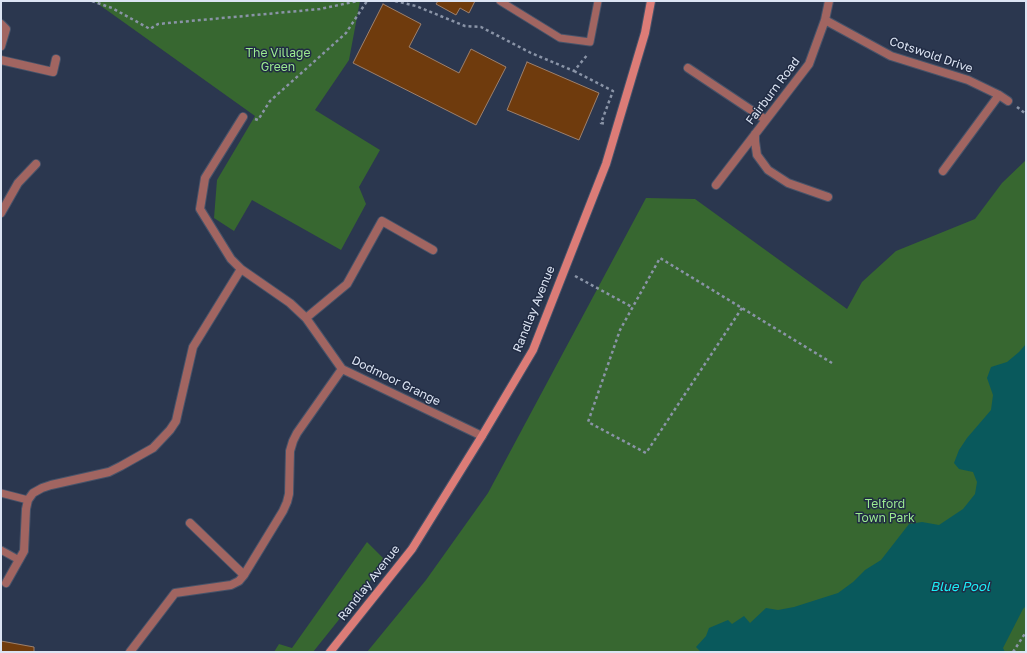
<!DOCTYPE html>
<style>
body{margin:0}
#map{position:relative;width:1027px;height:653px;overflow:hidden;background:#2b374f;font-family:"Golos Text",sans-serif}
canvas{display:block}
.frame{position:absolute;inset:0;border:2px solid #dce4f3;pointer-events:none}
</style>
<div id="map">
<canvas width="1027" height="653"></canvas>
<div class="frame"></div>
</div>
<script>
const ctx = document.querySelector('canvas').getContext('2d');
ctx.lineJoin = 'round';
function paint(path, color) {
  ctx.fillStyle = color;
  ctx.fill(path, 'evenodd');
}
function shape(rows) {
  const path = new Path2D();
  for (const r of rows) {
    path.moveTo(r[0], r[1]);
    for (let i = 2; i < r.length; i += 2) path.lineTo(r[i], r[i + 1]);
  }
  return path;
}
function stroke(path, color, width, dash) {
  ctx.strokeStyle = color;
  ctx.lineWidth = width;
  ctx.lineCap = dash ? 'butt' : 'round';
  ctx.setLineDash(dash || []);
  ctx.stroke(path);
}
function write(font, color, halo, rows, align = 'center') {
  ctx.font = font + ' "Golos Text",sans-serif';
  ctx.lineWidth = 3;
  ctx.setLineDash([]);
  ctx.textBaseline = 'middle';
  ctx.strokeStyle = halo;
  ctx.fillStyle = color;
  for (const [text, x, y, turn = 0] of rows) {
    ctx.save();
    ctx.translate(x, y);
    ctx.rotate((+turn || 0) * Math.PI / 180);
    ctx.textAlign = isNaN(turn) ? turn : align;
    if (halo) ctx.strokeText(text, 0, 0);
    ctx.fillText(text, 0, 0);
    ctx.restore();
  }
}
paint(shape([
 [94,1,360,1,349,60,315,110,380,150,359,187,366,204,341,250,252,200,234,231,214,218,217,180,255,116],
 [1026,160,1026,652,367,652,426,580,488,493,646,198,695,199,847,309,862,282,896,251,975,219,1002,183],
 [367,542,386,561,313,652,274,652,279,644,292,648]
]), '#376730');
paint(shape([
 [1026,344,1026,606,1023,609,1003,648,1005,652,701,652,696,647,706,636,709,628,728,620,732,624,744,616,750,623,766,608,778,610,794,607,838,593,853,582,865,570,881,560,909,524,922,522,939,525,963,509,975,494,977,482,973,472,959,469,954,463,959,450,967,438,991,410,993,395,987,378,991,367,1007,362,1019,352]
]), '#09595c');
const building = shape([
 [438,1,475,1,469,13,460,8,456,15,436,4,438,1],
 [383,4,421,24,409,47,459,73,471,49,506,67,476,125,353,63,383,4],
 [527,62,599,93,579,140,507,110,527,62],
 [1,641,34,647,34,652,1,652,1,641]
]);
paint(building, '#6f3b0d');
stroke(building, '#9d806c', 1);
const lane = shape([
 [500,1,560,38,590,42,598,1],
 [1,493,28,500],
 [1,550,19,560]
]);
const street = shape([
 [825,20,891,56,968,80,999,95,1008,101],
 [1,24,6,29,1,46],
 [1,60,53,72,56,59],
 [688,68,766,120],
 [243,117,205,178,200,209,231,259,241,269,290,303,306,318,342,369,482,436],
 [755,134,755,141,757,155,768,170,788,183,828,197],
 [943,171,999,95],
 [716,185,809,64,825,20,829,1],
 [1,213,18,183,36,164],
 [306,318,347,284,382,221,433,250],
 [190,523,244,575],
 [6,583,24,551,26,509,28,500,33,493,42,488,51,485,109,472,121,466,153,448,170,430,176,421,178,412,193,347,241,269],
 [130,652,175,593,231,585,239,581,244,575,283,511,287,502,289,494,290,451,293,441,297,433,342,369]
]);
const secondary = shape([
 [330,652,412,549,482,436,533,350,606,164,645,33,651,1]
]);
stroke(lane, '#475369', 9);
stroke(street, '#475369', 10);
stroke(secondary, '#475369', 10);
stroke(shape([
 [92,1,112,8,150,29,158,24,320,9,358,1],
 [395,1,416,6,465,26,481,27,531,53,574,71,588,54],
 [574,71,613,91,601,123,606,124],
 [1017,107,1026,114],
 [255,119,258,120,270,101,346,33,367,1],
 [575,276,632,307],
 [742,308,646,453,588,422,620,330,660,258,832,363],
 [1013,652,1026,632]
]), '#8a94a7', 2.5, [3, 3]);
stroke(lane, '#a16561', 7);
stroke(street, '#a16561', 8);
stroke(secondary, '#dc7c77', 8);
write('12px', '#9ceb90', '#212c44', [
 ["The Village",278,53],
 ["Green",278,67],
 ["Telford",885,504],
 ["Town Park",885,518]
]);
write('12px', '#dce4f3', '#212c44', [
 ["Cotswold Drive",931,55,19],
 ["Fairburn Road",773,91,-53],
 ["Randlay Avenue",534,309,-68],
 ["Dodmoor Grange",396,381,26],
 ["Randlay Avenue",369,583,-52]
]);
write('italic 13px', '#1bf0f8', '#212c44', [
 ["Blue Pool",960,587]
]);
</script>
